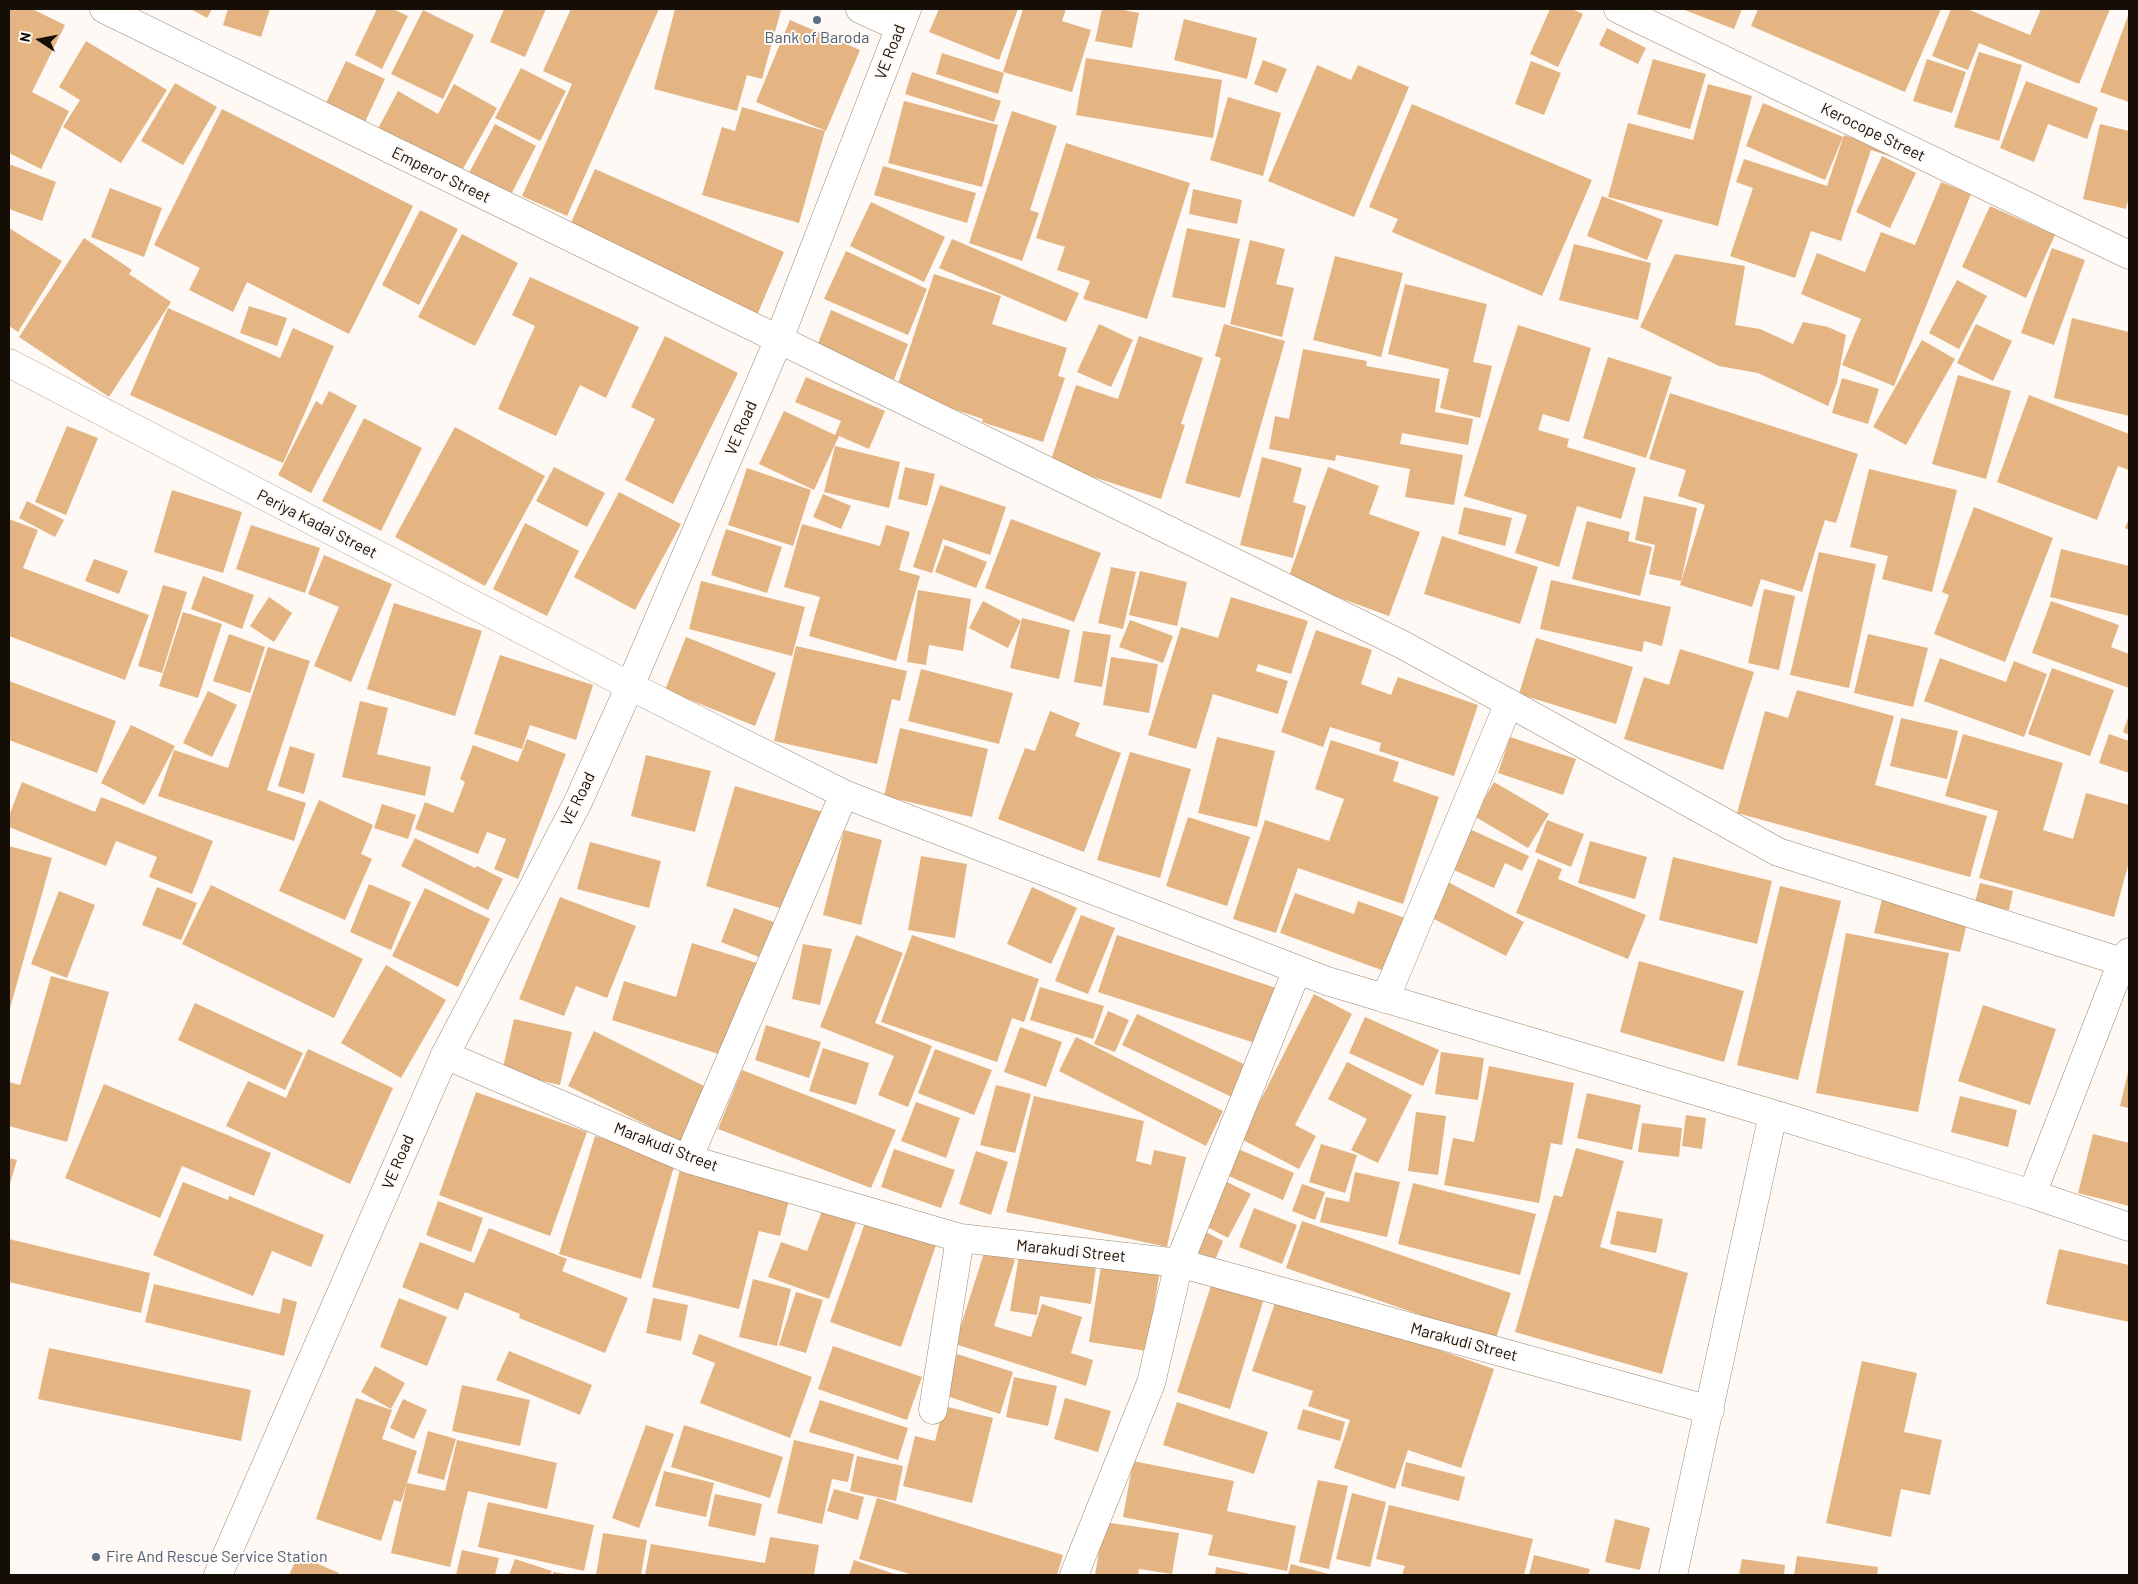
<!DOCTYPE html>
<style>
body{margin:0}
#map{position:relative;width:2138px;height:1584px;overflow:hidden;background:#fef9f5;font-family:Barlow,sans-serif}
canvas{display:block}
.frame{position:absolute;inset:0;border:10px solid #150e07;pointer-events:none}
.north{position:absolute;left:15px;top:15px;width:50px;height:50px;-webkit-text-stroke:4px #fef9f5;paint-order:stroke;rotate:281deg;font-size:14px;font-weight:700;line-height:20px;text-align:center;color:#150e07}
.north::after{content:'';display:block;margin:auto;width:18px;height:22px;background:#150e07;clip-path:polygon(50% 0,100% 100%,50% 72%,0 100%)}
</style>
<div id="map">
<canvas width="2138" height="1584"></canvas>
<div class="frame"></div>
<div class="north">N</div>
</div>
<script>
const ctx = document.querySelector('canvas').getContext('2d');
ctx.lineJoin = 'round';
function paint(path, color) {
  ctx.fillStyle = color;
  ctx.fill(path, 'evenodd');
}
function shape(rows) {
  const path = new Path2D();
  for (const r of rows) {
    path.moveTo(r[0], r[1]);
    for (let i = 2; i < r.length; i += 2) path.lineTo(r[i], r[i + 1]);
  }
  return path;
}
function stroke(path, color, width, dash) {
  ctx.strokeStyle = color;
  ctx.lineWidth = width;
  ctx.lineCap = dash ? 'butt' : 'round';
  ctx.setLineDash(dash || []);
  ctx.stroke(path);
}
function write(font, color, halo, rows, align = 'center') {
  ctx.font = font + ' Barlow,sans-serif';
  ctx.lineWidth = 4;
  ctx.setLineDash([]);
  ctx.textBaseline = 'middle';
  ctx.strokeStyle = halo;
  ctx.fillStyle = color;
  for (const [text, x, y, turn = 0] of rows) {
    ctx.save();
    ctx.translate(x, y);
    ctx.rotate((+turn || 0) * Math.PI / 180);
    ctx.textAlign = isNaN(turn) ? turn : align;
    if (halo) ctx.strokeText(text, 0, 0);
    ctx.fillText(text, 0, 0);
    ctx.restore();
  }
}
paint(shape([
 [9,9,32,9,65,25,32,92,69,111,41,169,9,153],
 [191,9,212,9,207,18],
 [228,9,270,9,261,37,223,25],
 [377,9,393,9,408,16,382,69,355,55],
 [504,9,546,9,525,57,490,42],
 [571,9,659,9,567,216,522,196,572,84,543,71],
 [675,9,781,10,762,79,747,75,737,111,654,89],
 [939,9,1018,9,999,60,929,32],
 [1023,9,1066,9,1062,21,1091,30,1072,92,1003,72],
 [1102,9,1119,9,1139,13,1132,48,1095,41],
 [1550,9,1572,9,1583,14,1558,67,1530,54],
 [1682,9,1742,9,1734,29],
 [1758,9,1941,9,1905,92,1751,26],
 [1951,9,1967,9,2030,35,2041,9,2110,9,2079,84,1979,43,1968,70,1932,56],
 [423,10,474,35,443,99,391,74],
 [2129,13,2129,102,2100,92],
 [1184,19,1257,38,1247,79,1174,60],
 [790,20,860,50,826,131,756,102],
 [1607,28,1646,48,1638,64,1599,45],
 [86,41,167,90,121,163,63,127,80,100,59,87],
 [1979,52,2022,65,1999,141,1954,127],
 [942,53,1004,73,998,94,936,74],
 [1086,58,1222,80,1213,138,1076,115],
 [1653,59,1706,74,1690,129,1637,114],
 [1927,59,1966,72,1952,113,1913,101],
 [1263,60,1287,69,1277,93,1254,84],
 [346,61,385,79,365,122,326,103],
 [1531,61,1561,73,1544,115,1515,104],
 [1317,65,1351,80,1358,65,1409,87,1354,217,1268,181],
 [521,68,566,91,540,141,495,118],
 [912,72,1001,101,994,122,905,94],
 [2026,81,2098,108,2087,139,2048,124,2034,162,2000,148],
 [175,83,217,107,183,165,141,141],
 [454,84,497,108,455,183,373,138,398,91,438,114],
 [1708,84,1752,96,1718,226,1608,197,1628,123,1693,140],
 [1228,97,1281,113,1263,176,1210,160],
 [904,101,998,125,982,187,888,163],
 [1763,103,1843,137,1825,180,1746,146],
 [1412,104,1592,180,1542,296,1392,232,1398,219,1369,207],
 [742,107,825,131,799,223,702,195,722,127,735,131],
 [222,109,413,206,349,334,247,282,233,312,189,290,200,268,154,245],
 [1012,111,1057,126,1030,210,1039,213,1022,261,969,243],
 [495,124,536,146,503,210,461,188],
 [2100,124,2129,131,2129,196,2126,209,2083,199],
 [1844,135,1919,161,1917,165,1871,150,1841,241,1811,231,1795,278,1730,256,1753,188,1736,182,1744,159,1827,186],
 [1066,143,1190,183,1147,319,1083,299,1090,281,1057,270,1065,247,1036,238],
 [1882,156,1916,173,1890,228,1856,212],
 [9,164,56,182,42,221,9,209],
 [883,166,976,193,967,223,874,195],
 [595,169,784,252,751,329,561,245],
 [1941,182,1971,194,1894,386,1842,365,1861,319,1801,294,1817,253,1865,272,1881,232,1915,245],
 [110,188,162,208,144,257,91,237],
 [1193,189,1242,200,1237,224,1189,214],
 [1602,196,1663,220,1647,260,1587,236],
 [871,202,945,237,924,282,850,246],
 [1990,206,2055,235,2026,298,1962,267],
 [420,210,458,229,419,305,382,285],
 [9,228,62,261,18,332,9,326],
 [1187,228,1240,239,1225,308,1172,297],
 [462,234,518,263,475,346,418,317],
 [84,238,132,270,129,274,171,302,109,397,19,337],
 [952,239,1079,293,1066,322,939,268],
 [1250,240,1285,249,1276,284,1294,288,1282,337,1230,324],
 [1574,244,1651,263,1638,320,1559,300],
 [2052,248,2085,260,2054,345,2021,333],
 [846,251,927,289,908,335,824,299],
 [1675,254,1745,266,1735,325,1760,329,1793,344,1803,322,1828,327,1846,335,1837,383,1828,406,1758,373,1719,366,1640,327],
 [1335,256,1403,273,1381,357,1313,340],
 [934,274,1001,296,992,324,1067,348,1058,376,1065,378,1043,442,982,422,983,419,896,390],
 [530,277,639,327,606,398,580,385,556,436,498,409,535,326,512,315],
 [1957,280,1987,296,1959,349,1929,333],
 [1405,284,1487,304,1473,362,1492,366,1480,418,1440,408,1449,369,1388,354],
 [249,306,287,318,277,346,240,333],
 [168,308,280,358,293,328,334,346,283,463,130,395],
 [831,310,908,344,893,382,817,346],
 [2072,318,2129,332,2129,416,2054,398],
 [1099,324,1133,340,1111,387,1077,372],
 [1224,324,1285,341,1240,498,1185,483,1221,358,1215,356],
 [1976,324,2012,341,1993,381,1957,363],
 [1518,325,1591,348,1569,422,1543,414,1538,430,1569,439,1567,447,1636,468,1621,519,1577,506,1559,567,1515,553,1527,515,1464,496],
 [665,336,738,373,673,504,625,480,655,419,631,407],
 [1139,336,1203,358,1181,424,1185,425,1161,499,1050,463,1076,385,1118,399],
 [1922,340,1955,359,1906,445,1873,427],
 [1303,349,1367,361,1366,366,1440,379,1435,412,1473,419,1468,445,1402,433,1400,444,1463,455,1454,505,1405,497,1410,469,1336,455,1335,461,1269,449,1275,416,1289,419],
 [1608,357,1672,377,1646,458,1583,438],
 [1958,375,2011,391,1986,479,1932,464],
 [806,377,885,411,869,449,839,436,814,490,759,464,784,411,835,435,841,421,795,402],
 [1842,378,1879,389,1868,424,1832,413],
 [329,391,357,406,311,493,278,475,316,401,322,405],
 [1670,393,1858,454,1836,523,1825,520,1802,592,1761,579,1752,607,1680,585,1705,505,1678,496,1686,470,1649,459],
 [2029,395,2129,434,2129,470,2118,466,2097,520,1997,482],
 [364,418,422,448,381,531,322,501],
 [67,426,98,438,66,515,35,502],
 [455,427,545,476,485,586,395,537],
 [835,446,900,462,889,508,824,492],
 [1262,457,1302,468,1293,502,1306,506,1293,558,1240,545],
 [554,467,605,493,587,527,536,501],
 [905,467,935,474,927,506,898,499],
 [1328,467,1379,486,1369,514,1420,532,1389,616,1288,579],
 [747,468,811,490,793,546,728,525],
 [1869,469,1957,490,1932,592,1882,579,1888,556,1850,547],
 [940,485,1006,507,990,555,943,539,932,573,913,567],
 [172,490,242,512,223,573,154,552],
 [619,492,681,524,635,610,574,577],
 [823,494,851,506,841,529,813,517],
 [1644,496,1697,508,1681,581,1649,574,1655,545,1635,540],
 [27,501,64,520,55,537,19,518],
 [1464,507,1512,518,1505,546,1458,534],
 [1974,507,2053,538,2005,662,1934,634,1949,595,1942,592],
 [2129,518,2129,530,2125,528],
 [9,519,38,530,23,568,149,615,125,680,9,636],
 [1011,519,1101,553,1074,622,985,588],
 [1587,521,1630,532,1628,541,1652,547,1640,596,1572,579],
 [525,523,579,551,547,616,493,589],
 [802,524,880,546,886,525,910,532,899,570,920,576,896,661,809,636,820,597,784,587],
 [251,525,320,548,305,593,236,569],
 [726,529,782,547,767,593,711,575],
 [1442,536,1538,567,1520,624,1424,594],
 [945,545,987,562,976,588,935,572],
 [2061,549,2129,566,2129,616,2050,597],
 [1819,552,1876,564,1849,688,1790,675],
 [324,555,392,584,351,682,314,666,339,607,308,594],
 [94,559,128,571,119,594,85,581],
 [1111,567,1136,572,1123,629,1098,623],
 [1140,571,1187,582,1177,626,1129,615],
 [203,576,254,595,242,629,191,609],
 [1551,580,1671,607,1662,646,1644,641,1642,652,1540,629],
 [701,581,805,607,792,656,689,629],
 [163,585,187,592,162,673,138,666],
 [1764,589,1795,596,1779,670,1748,663],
 [918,590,971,599,963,651,929,645,926,665,907,662],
 [269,597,292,613,274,642,250,626],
 [1231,597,1308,621,1291,674,1258,664,1256,671,1288,681,1278,714,1213,694,1196,749,1148,735,1181,627,1218,638],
 [983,601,1021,621,1008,648,969,628],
 [2051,601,2119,625,2111,647,2129,654,2129,688,2032,653],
 [394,603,482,631,455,716,367,689],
 [183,612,222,624,198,698,159,686],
 [1022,618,1070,630,1059,679,1010,668],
 [1130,620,1173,636,1163,663,1119,647],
 [1316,630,1372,650,1361,684,1391,695,1398,677,1478,705,1454,776,1379,751,1381,743,1330,727,1323,747,1281,732],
 [1083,631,1111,635,1102,687,1074,682],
 [229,634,265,647,250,693,213,681],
 [1868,634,1928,648,1913,707,1854,693],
 [686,637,776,673,755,726,665,690],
 [1536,638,1633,667,1616,724,1519,694],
 [796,646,907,671,900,701,892,699,877,764,774,741],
 [268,647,310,661,267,790,306,803,294,841,158,796,174,750,228,768],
 [1680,649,1754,672,1723,770,1624,739,1644,677,1669,685],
 [500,655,593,685,576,740,530,725,522,749,474,734],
 [1111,657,1158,664,1149,713,1103,705],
 [1940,658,2006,682,2014,661,2047,674,2024,737,1924,701],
 [2052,668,2114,690,2090,756,2028,734],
 [921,669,1013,693,999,744,908,721],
 [9,681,116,721,97,773,9,740],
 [1797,690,1894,716,1875,785,1987,816,1970,877,1737,813,1765,711,1788,718],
 [208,691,237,705,212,757,183,743],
 [360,701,388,708,377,754,431,767,425,796,342,777],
 [1050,711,1080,723,1075,736,1121,753,1084,852,998,819,1025,748,1035,751],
 [2129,715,2129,735,2123,732],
 [1901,718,1958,731,1947,779,1890,766],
 [131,725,175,746,144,805,101,783],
 [900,728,988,749,972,817,884,796],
 [1963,734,2063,763,2043,830,2073,839,2086,793,2129,805,2129,862,2114,917,1979,878,1998,811,1945,796],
 [2109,734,2129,741,2129,773,2099,763],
 [1217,737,1275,751,1257,827,1198,813],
 [1510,737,1576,759,1563,795,1498,773],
 [527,739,566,754,518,879,494,869,506,839,487,832,478,854,415,829,425,802,453,813,465,782,460,779,473,745,518,762],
 [1331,740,1399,762,1393,781,1439,797,1403,904,1298,868,1276,933,1233,919,1265,820,1329,841,1344,799,1315,789],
 [290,746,315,754,304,794,278,786],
 [1130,752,1191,769,1160,878,1097,860],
 [646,755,711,771,695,832,631,816],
 [22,782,95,812,101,797,213,841,192,894,149,877,157,857,116,841,106,866,9,827,9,816],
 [1494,782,1549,814,1528,848,1474,816],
 [735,786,823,812,803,881,792,878,783,909,706,886],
 [319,800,373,825,361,854,372,859,345,920,279,891],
 [382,804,416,815,408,839,374,828],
 [1188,817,1250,837,1227,906,1166,886],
 [1547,820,1584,834,1571,867,1535,852],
 [1463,826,1529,856,1522,871,1505,863,1494,888,1445,866],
 [844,830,882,840,861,925,823,915],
 [415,838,475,868,477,866,503,879,488,910,401,866],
 [1590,841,1647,857,1635,899,1578,883],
 [590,842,661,861,649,908,577,889],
 [9,846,52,858,9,1012],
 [921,856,967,864,955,938,908,930],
 [1673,857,1772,881,1757,944,1659,920],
 [1538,859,1562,869,1558,879,1646,915,1628,959,1516,913],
 [1448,882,1524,922,1506,956,1430,917],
 [1980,883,2013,891,2009,910,1975,902],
 [369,884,411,902,391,950,350,932],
 [211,885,363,959,334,1018,182,944],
 [1780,886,1841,901,1798,1080,1737,1065],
 [157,887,197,903,181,940,142,925],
 [1032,887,1077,908,1051,964,1007,944],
 [425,888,490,919,458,987,392,956],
 [59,891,95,905,67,978,31,964],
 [1295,893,1354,914,1358,901,1405,918,1387,972,1280,933],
 [560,897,636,926,607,998,576,986,564,1016,519,999],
 [1882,899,1968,919,1960,952,1874,933],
 [734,908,782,925,769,961,721,942],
 [1081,915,1115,928,1088,994,1055,981],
 [1846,933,1949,953,1918,1112,1816,1093],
 [856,935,903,953,875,1023,932,1046,908,1107,878,1095,894,1056,820,1027],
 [912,935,1039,979,1024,1022,1012,1018,997,1062,881,1022],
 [1117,935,1276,988,1258,1044,1098,992],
 [692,943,757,963,728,1057,612,1020,624,981,676,997],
 [803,944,832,949,820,1005,792,999],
 [1639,961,1744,991,1724,1062,1620,1032],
 [386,965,446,1000,401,1078,341,1043],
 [51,976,109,992,67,1142,9,1126,9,1082,20,1085],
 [1040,987,1104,1006,1093,1039,1030,1020],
 [1314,994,1352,1014,1295,1125,1316,1136,1299,1169,1241,1139],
 [195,1003,303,1053,285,1090,178,1040],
 [1983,1005,2056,1029,2030,1105,1958,1081],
 [1108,1011,1129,1020,1115,1052,1094,1044],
 [1137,1014,1250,1067,1236,1099,1122,1045],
 [1365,1017,1439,1050,1423,1086,1349,1053],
 [514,1019,572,1032,560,1085,502,1072],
 [766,1025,821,1042,809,1078,755,1060],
 [1020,1027,1062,1042,1046,1087,1004,1072],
 [594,1031,710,1089,683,1143,568,1086],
 [1076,1037,1223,1111,1206,1146,1059,1071],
 [823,1048,869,1063,856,1105,809,1091],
 [308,1049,393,1088,350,1184,226,1126,248,1081,286,1098],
 [935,1049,992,1070,974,1115,918,1093],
 [1441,1052,1484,1058,1478,1100,1435,1094],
 [1347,1062,1412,1095,1378,1163,1351,1150,1367,1119,1328,1099],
 [1489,1066,1574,1083,1562,1145,1551,1143,1539,1203,1444,1185,1453,1138,1474,1142],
 [2129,1068,2129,1108,2120,1106],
 [742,1070,896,1130,871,1188,718,1129],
 [104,1084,271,1153,254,1196,182,1166,160,1218,65,1178],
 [996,1085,1031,1094,1015,1153,980,1145],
 [476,1092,587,1132,550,1236,439,1195],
 [1587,1093,1641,1105,1632,1150,1577,1138],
 [1034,1096,1144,1121,1136,1161,1151,1165,1154,1150,1186,1157,1167,1247,1006,1212],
 [1960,1096,2017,1110,2008,1147,1951,1132],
 [916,1102,960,1118,946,1158,901,1141],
 [1416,1112,1446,1116,1438,1175,1408,1171],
 [1686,1115,1706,1118,1702,1149,1682,1146],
 [1642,1123,1682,1128,1679,1157,1638,1152],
 [2093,1134,2129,1143,2129,1206,2078,1193],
 [595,1136,676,1160,641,1279,559,1254],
 [1321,1144,1357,1155,1345,1193,1309,1182],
 [1236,1148,1294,1173,1283,1200,1224,1174],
 [1576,1148,1624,1161,1600,1247,1688,1273,1662,1374,1515,1332,1554,1195,1562,1197],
 [894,1149,955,1170,941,1208,881,1187],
 [976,1151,1008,1162,991,1215,959,1204],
 [9,1158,17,1160,9,1187],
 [680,1169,790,1196,780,1236,759,1231,739,1309,652,1287],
 [1355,1172,1400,1182,1387,1237,1320,1222,1326,1197,1349,1202],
 [1221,1179,1251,1194,1228,1238,1198,1222],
 [183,1182,228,1200,229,1196,324,1235,311,1267,272,1251,253,1296,153,1255],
 [1413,1183,1536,1214,1520,1275,1398,1244],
 [1302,1184,1325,1192,1315,1220,1292,1211],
 [438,1201,483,1218,471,1252,426,1235],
 [823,1208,857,1220,829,1299,768,1277,781,1242,807,1251],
 [1254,1208,1297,1225,1282,1264,1239,1247],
 [1617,1211,1663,1219,1656,1253,1610,1244],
 [866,1220,936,1245,901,1347,830,1322],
 [1302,1221,1511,1293,1495,1341,1286,1268],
 [489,1228,567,1259,562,1271,628,1298,605,1353,519,1318,520,1314,465,1292,458,1310,402,1287,420,1242,474,1263],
 [1204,1231,1223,1241,1215,1260,1194,1251],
 [9,1239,150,1273,141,1313,9,1282],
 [2059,1249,2129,1265,2129,1322,2046,1304],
 [985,1250,1015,1260,994,1326,1031,1337,1042,1304,1082,1317,1071,1353,1093,1360,1086,1386,955,1344],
 [1019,1255,1096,1267,1091,1304,1040,1296,1037,1315,1010,1311],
 [1102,1260,1160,1270,1147,1351,1089,1342],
 [1214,1276,1266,1292,1230,1409,1177,1392],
 [753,1279,791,1289,777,1346,739,1337],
 [154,1284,280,1314,283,1298,297,1302,284,1356,145,1322],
 [796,1292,823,1300,806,1353,779,1345],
 [1278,1294,1494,1369,1461,1468,1408,1450,1395,1489,1334,1468,1350,1420,1308,1406,1313,1391,1252,1371],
 [399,1298,447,1317,427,1366,380,1347],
 [653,1298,688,1305,681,1341,646,1333],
 [699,1334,812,1377,790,1438,700,1403,715,1363,692,1354],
 [833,1346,922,1377,907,1420,818,1389],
 [49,1348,251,1390,241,1441,38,1399],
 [509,1351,592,1385,580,1415,496,1380],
 [957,1354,1013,1372,1000,1414,944,1395],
 [1862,1361,1917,1373,1904,1432,1942,1440,1930,1495,1901,1489,1891,1537,1826,1523],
 [375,1366,405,1383,391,1409,361,1392],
 [1014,1377,1057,1386,1048,1426,1006,1417],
 [462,1385,530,1400,520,1446,452,1431],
 [356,1398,392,1410,382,1439,417,1451,401,1502,394,1500,381,1541,316,1519],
 [1065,1398,1111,1411,1098,1452,1054,1439],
 [403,1399,427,1410,414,1439,390,1428],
 [820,1400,908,1428,898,1460,809,1432],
 [1177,1402,1268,1432,1254,1474,1163,1445],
 [944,1406,993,1418,972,1503,903,1486,915,1436,935,1441],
 [1303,1409,1345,1422,1340,1441,1297,1429],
 [646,1425,674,1434,639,1528,612,1518],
 [684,1425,783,1457,770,1498,671,1467],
 [428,1431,456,1439,444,1480,417,1473],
 [457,1440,557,1463,547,1509,468,1491,450,1567,391,1553,407,1483,445,1491],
 [794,1440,854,1454,848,1482,832,1479,822,1524,777,1513],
 [857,1456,903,1466,896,1501,850,1491],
 [1133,1461,1234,1481,1227,1511,1296,1526,1287,1571,1208,1555,1213,1535,1123,1517],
 [1406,1462,1465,1477,1459,1501,1401,1486],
 [664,1471,714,1483,706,1517,655,1506],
 [1318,1480,1348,1486,1329,1569,1299,1562],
 [834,1489,864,1497,858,1520,827,1511],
 [1352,1493,1386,1502,1370,1567,1336,1559],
 [715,1494,762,1504,755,1536,708,1526],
 [877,1498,1063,1555,1057,1575,913,1575,859,1559],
 [488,1502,594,1525,584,1571,478,1547],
 [1389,1505,1533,1539,1524,1575,1402,1575,1405,1566,1376,1559],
 [1615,1519,1650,1528,1640,1570,1605,1562],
 [1104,1522,1179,1533,1172,1574,1139,1569,1138,1575,1095,1575],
 [603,1533,647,1540,641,1575,596,1575],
 [770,1537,819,1545,814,1575,645,1575,651,1544,765,1563],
 [462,1550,499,1558,495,1575,456,1575],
 [298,1555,339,1573,338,1575,289,1575],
 [1534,1555,1590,1569,1588,1575,1529,1575],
 [1797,1556,1878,1567,1877,1575,1794,1575],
 [515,1559,552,1571,550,1575,509,1575],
 [1742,1559,1785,1565,1784,1575,1739,1575],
 [854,1560,897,1575,849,1575],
 [1291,1564,1332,1575,1288,1575],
 [1216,1567,1250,1574,1250,1575,1215,1575],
 [553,1572,566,1574,565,1575,553,1575]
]), '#e4b482');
const minor = shape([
 [104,9,1403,645,1509,703,1385,999],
 [860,9,899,27],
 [1618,9,2129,255],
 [9,363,630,686,844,794,1327,981,1773,1114,2032,1194,2129,1227],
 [1509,703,1778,852,2122,962],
 [445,1055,688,1159,960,1238,1179,1263,1710,1410],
 [688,1159,844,794],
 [2032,1194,2122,962,2129,952],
 [933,1410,960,1238],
 [1074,1575,1151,1383,1179,1263,1297,970],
 [1673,1575,1773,1114]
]);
const tertiary = shape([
 [218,1575,445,1055,578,802,630,686,779,339,907,9]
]);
stroke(minor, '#9b8874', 29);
stroke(tertiary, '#9b8874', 29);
stroke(minor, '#fff', 28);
stroke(tertiary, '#fff', 28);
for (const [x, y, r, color] of [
 [817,20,5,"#5c6f8a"],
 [96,1557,5,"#5c6f8a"]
]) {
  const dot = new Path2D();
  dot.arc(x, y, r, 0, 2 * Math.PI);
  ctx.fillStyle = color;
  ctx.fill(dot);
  stroke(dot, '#fef9f5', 2);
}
write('16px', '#4e5e75', '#fef9f5', [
 ["Bank of Baroda",817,38],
 ["Fire And Rescue Service Station",106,1557,"left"]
]);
write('16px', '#150e07', '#fef9f5', [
 ["VE Road",890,52,-69],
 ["Kerocope Street",1873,132,26],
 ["Emperor Street",441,175,26],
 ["VE Road",741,428,-67],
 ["Periya Kadai Street",317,524,27],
 ["VE Road",578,799,-64],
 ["Marakudi Street",666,1147,21],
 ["VE Road",398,1162,-67],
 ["Marakudi Street",1071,1251,6],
 ["Marakudi Street",1464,1342,15]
]);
</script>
